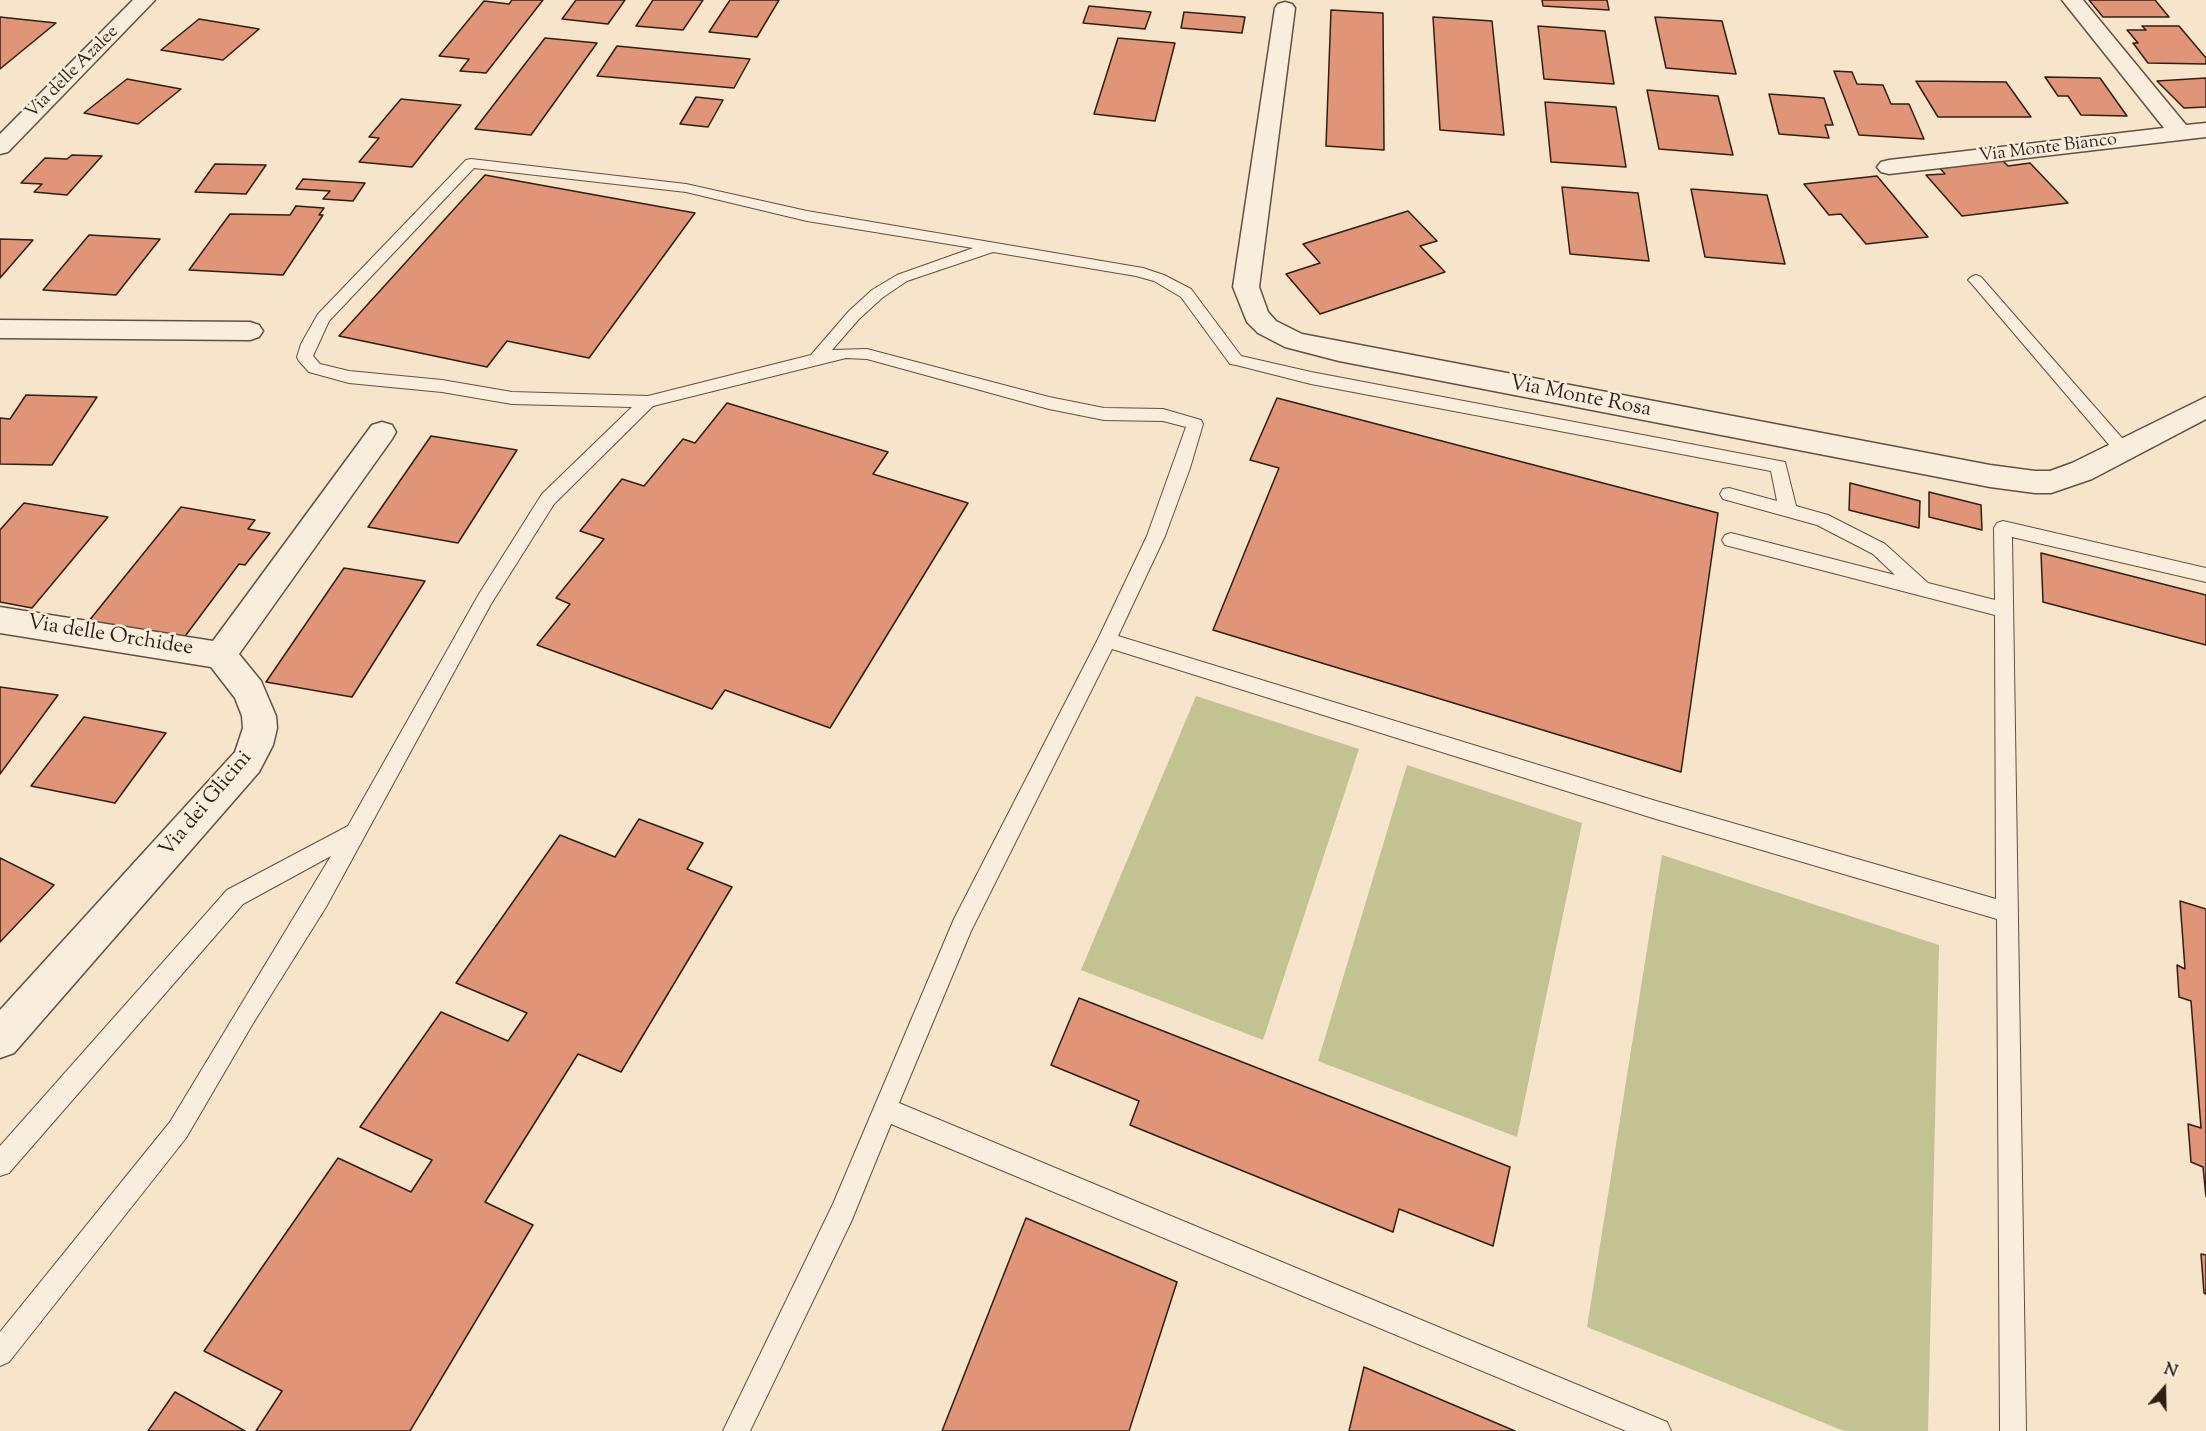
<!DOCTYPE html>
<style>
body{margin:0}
#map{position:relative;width:2206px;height:1431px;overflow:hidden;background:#f6e5cb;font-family:"Sorts Mill Goudy",serif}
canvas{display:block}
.north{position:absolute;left:2134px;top:1359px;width:60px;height:60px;-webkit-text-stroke:4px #f9eedd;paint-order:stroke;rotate:20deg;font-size:16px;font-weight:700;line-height:24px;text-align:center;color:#2e1e15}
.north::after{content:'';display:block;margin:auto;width:21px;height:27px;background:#2e1e15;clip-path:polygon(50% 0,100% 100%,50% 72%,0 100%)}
</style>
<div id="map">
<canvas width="2206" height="1431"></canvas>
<div class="north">N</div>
</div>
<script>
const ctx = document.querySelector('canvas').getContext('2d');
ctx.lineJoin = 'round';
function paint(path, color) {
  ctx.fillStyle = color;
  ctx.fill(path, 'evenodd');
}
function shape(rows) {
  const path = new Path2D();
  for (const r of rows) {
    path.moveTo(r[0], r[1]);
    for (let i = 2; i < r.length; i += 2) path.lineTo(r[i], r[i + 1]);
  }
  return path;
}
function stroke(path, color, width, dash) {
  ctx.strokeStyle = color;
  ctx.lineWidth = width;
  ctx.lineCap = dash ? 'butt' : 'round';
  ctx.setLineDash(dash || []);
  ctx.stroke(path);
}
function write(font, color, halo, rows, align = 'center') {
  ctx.font = font + ' "Sorts Mill Goudy",serif';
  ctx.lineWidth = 5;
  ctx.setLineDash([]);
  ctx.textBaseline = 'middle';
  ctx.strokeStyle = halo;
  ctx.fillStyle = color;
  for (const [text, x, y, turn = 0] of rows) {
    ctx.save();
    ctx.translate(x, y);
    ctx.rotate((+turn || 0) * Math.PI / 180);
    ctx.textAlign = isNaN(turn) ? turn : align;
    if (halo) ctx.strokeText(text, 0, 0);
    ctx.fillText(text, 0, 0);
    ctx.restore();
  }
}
paint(shape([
 [1196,696,1359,749,1263,1040,1081,970],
 [1407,765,1582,823,1517,1137,1318,1061],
 [1662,855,1939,945,1928,1431,1844,1431,1587,1327]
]), '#c3c293');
const building = shape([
 [512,0,543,0,486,73,460,71,469,59,439,56,484,1,509,4,512,0],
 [576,0,625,0,608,24,562,19,576,0],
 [653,0,703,0,683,30,636,26,653,0],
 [730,0,779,0,757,37,709,32,730,0],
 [1542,0,1607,0,1609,10,1543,6,1542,0],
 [2089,0,2155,0,2169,17,2103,17,2089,0],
 [1089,6,1151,12,1145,29,1083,23,1089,6],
 [1331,10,1383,13,1384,150,1326,146,1331,10],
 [1184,12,1245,17,1242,33,1181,28,1184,12],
 [0,17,56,23,0,69,0,17],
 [1433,17,1492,21,1504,135,1440,130,1433,17],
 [1655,17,1722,21,1736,74,1666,68,1655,17],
 [199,19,259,29,223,60,161,50,199,19],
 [1538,26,1605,31,1614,84,1544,79,1538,26],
 [2142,26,2179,26,2206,58,2206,64,2148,63,2133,43,2138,43,2127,30,2146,30,2142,26],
 [545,38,597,43,531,135,475,129,545,38],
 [1118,38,1175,43,1155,121,1094,114,1118,38],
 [617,46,750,59,734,88,597,76,617,46],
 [1834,71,1852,72,1857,84,1883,85,1891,104,1909,104,1924,139,1859,135,1834,71],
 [2045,77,2100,78,2127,116,2081,115,2068,96,2058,96,2045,77],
 [2206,78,2206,107,2184,108,2157,81,2206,78],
 [127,79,181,89,138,124,84,113,127,79],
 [1916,81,2006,82,2031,117,1938,117,1916,81],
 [1647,90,1718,96,1733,155,1659,149,1647,90],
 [1769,94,1824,98,1833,125,1825,125,1829,138,1779,134,1769,94],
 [696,97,723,100,708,127,680,124,696,97],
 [401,99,461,105,412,167,359,162,379,138,369,137,401,99],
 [1545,102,1616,107,1626,167,1551,162,1545,102],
 [72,155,102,156,67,195,34,192,42,184,21,183,45,158,67,159,72,155],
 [2001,159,2008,166,2030,163,2068,203,1962,216,1926,175,1945,174,1938,166,2001,159],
 [215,164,266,165,246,194,195,192,215,164],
 [485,175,695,213,589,358,507,341,487,367,339,336,485,175],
 [1877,176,1928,237,1866,244,1841,214,1829,215,1804,184,1877,176],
 [303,179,365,183,353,201,323,199,330,191,296,189,303,179],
 [1562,187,1638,193,1649,261,1570,254,1562,187],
 [1691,189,1767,195,1785,264,1705,257,1691,189],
 [296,206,324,208,319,215,323,215,283,275,189,270,230,214,290,215,296,206],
 [1408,211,1437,241,1420,246,1445,272,1320,314,1286,274,1320,263,1303,244,1408,211],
 [89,235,160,239,116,295,43,290,89,235],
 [0,239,33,240,0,278,0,239],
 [26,395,97,397,52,465,0,464,0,418,10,419,26,395],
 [1277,398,1718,513,1681,772,1213,630,1279,468,1250,460,1277,398],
 [727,403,888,452,873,474,968,503,830,728,725,690,712,709,537,645,570,604,556,598,604,539,580,531,622,479,644,486,683,439,695,443,727,403],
 [431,436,517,450,458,543,368,527,431,436],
 [1850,483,1920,501,1919,528,1849,510,1850,483],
 [1929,492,1981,505,1982,530,1929,517,1929,492],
 [24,503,108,517,32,608,0,602,0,530,24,503],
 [181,507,255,520,248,529,270,533,245,565,239,564,183,639,88,622,181,507],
 [2041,553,2206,595,2206,645,2043,602,2041,553],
 [344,568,425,581,352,697,266,682,344,568],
 [0,687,58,695,0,774,0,687],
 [84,717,166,733,115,803,31,786,84,717],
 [639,819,703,843,687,869,732,887,621,1072,578,1054,485,1202,533,1225,410,1431,256,1431,282,1391,204,1351,338,1158,411,1192,432,1160,360,1127,441,1012,508,1041,527,1013,456,983,560,835,615,857,639,819],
 [0,858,54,885,0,942,0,858],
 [2180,901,2206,909,2206,1197,2203,1167,2191,1162,2188,1124,2201,1128,2191,1001,2179,997,2177,965,2185,969,2180,901],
 [1079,998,1510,1167,1493,1246,1399,1209,1393,1232,1130,1125,1139,1101,1051,1065,1079,998],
 [1026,1218,1177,1282,1129,1431,942,1431,1026,1218],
 [2201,1254,2206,1255,2206,1294,2204,1293,2201,1254],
 [1364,1367,1515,1431,1349,1431,1364,1367],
 [175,1392,245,1431,148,1431,175,1392]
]);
paint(building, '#e09578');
stroke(building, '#2e1e15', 1.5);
const lane = shape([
 [471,159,686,184,807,211,1143,268,1164,275,1191,289,1241,356,1311,372,1785,462,1796,506,1828,515,1885,544,1928,583,1995,600,1994,528,1997,523,2003,521,2206,568,2206,582,2012,537,2026,1431,2000,1431,1997,919,1656,819,1112,649,971,931,899,1103,1667,1422,1671,1431,1626,1431,891,1124,851,1222,750,1431,723,1431,833,1204,954,919,1098,639,1147,536,1186,427,1163,421,1104,420,1049,409,867,359,846,358,653,406,554,504,491,604,326,907,252,1025,186,1138,9,1362,0,1366,0,1332,170,1122,331,856,243,904,9,1173,0,1176,0,1146,227,890,348,826,479,594,542,494,632,407,512,404,442,392,349,383,309,372,299,361,297,357,301,344,318,314,466,160,471,159],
 [474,168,686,192,807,221,973,248,897,275,872,290,849,311,811,355,648,396,512,392,442,380,349,371,320,364,313,356,329,321,474,168],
 [993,252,1136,276,1154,281,1181,297,1230,364,1236,365,1311,384,1771,471,1777,501,1729,488,1723,489,1720,494,1723,499,1817,525,1873,554,1895,575,1731,533,1725,535,1722,540,1725,545,1995,615,1996,899,1656,801,1118,636,1165,536,1190,468,1203,424,1201,420,1163,409,1104,408,1049,397,867,349,832,350,859,319,882,298,907,281,993,252],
 [1976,275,1981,277,2129,446,2131,450,2129,454,2117,454,1971,283,1968,280,1971,277,1976,275]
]);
const street = shape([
 [133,0,155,0,8,152,0,154,0,134,133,0],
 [2062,0,2083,0,2186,125,2206,123,2206,137,1889,174,1881,172,1877,167,1881,162,1889,160,2164,128,2062,0],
 [1285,2,1292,4,1295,8,1259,287,1268,312,1276,321,1302,334,1990,465,2035,471,2050,471,2072,463,2206,397,2206,419,2092,479,2051,493,2035,493,1990,487,1339,361,1285,347,1258,333,1247,322,1233,287,1275,8,1278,4,1285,2],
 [0,320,250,322,259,325,263,331,259,337,250,340,0,338,0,320],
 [382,422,392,425,396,432,392,439,239,654,261,681,276,716,277,728,273,745,259,772,14,1053,0,1058,0,1010,235,752,243,728,242,716,235,698,211,667,0,633,0,607,213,641,372,425,382,422]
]);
stroke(lane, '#605042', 2);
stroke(street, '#605042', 3);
paint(lane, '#f9eedd');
paint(street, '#f9eedd');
write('18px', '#2e1e15', '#f9eedd', [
 ["Via delle Azalee",73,73,-45],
 ["Via Monte Bianco",2048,149,-7]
]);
write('21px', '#2e1e15', '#f9eedd', [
 ["Via Monte Rosa",1580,398,11],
 ["Via delle Orchidee",110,637,9],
 ["Via dei Glicini",207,805,-50]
]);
</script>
